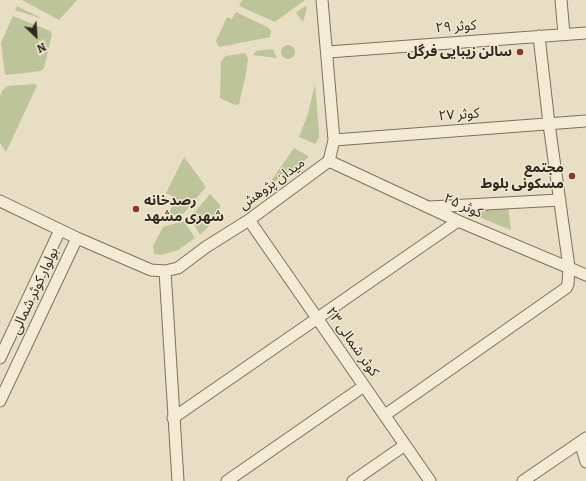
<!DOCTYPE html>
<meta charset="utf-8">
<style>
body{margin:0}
#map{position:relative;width:586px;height:481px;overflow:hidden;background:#e7dec3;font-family:Bitter,serif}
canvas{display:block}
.north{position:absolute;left:16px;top:16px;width:40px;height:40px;-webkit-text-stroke:3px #f0e8d2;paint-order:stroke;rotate:155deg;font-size:11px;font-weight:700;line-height:16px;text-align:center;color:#31281e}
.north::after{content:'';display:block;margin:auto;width:14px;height:18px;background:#31281e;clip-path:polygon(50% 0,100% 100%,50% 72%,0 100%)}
</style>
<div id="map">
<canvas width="586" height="481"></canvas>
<div class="north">N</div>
</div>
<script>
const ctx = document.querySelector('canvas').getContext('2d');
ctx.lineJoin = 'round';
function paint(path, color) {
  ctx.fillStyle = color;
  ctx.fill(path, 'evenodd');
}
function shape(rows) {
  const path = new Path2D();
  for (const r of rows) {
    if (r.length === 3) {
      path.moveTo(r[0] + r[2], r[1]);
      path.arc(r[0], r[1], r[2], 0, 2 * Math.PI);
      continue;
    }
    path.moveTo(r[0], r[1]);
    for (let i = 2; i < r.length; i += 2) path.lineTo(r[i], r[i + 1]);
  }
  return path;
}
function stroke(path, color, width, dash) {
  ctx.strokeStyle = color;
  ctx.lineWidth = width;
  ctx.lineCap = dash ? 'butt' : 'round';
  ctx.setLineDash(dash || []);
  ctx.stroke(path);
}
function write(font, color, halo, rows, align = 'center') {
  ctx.font = font + ' Bitter,"Noto Sans Arabic",serif';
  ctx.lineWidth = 3;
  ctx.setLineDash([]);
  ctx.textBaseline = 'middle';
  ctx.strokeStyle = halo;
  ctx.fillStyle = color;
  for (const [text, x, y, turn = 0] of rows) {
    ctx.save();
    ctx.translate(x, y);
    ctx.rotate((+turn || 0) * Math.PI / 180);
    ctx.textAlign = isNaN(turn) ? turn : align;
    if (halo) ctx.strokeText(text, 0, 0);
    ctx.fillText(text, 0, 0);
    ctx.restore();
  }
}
paint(shape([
 [22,0,77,0,59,20],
 [242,0,305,0,275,22,239,6],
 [17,6,43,19,15,10],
 [305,6,307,8,303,22,296,13],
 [236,12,269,28,271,31,270,37,219,47,216,41,227,17,232,19],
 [13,16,50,31,52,34,44,68,41,71,6,75,5,74,1,43],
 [288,52,7],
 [273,49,277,58,253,55,256,51],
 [245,53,248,58,246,74,239,104,235,105,220,98,221,61,226,56],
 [35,84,37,86,6,152,0,143,0,97,2,91,7,86],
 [315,84,319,132,319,138,315,144,299,137,308,114],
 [294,148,308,156,308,158,266,188],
 [184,157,206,187,184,213,167,217,176,198,166,193],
 [210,194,220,205,220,208,209,226,200,235,190,218],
 [508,207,511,230,459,209],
 [184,221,195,238,178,250,161,255,154,254,153,246,163,227]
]), '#bec499');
const minor = shape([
 [561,0,564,34],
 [328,52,586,33],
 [334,140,586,121],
 [329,161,458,221,586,275],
 [0,201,77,238,151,270,165,271,178,268,206,247,249,220,329,161,334,140,322,0],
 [430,207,560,200],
 [249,220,430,481],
 [165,271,178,481],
 [0,358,60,230],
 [0,401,77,238],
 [385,415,566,288,568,284,569,267,549,124,539,36],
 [173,418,458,221],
 [580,442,586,462],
 [227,481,364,386],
 [353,481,405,445],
 [523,481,586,438]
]);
stroke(minor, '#7f705c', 13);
stroke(minor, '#f4ebd5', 11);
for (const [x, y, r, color] of [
 [520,52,4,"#873634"],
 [572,176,4,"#873634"],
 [136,209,4,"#873634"]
]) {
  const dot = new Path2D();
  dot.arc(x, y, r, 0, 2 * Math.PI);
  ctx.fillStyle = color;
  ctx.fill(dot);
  stroke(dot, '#f0e8d2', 1.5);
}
write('14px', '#31281e', '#f0e8d2', [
 ["کوثر ۲۹",456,27,-4],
 ["کوثر ۲۷",459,115,-4],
 ["میدان پژوهش",272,184,-36],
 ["کوثر ۲۵",463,206,24],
 ["بولوار کوثر شمالی",35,291,-65],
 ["کوثر شمالی ۲۳",352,342,55]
]);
write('bold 14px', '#31281e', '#f0e8d2', [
 ["سالن زیبایی فرگل",512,52],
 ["مجتمع",564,168],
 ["مسکونی بلوط",564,184],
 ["رصدخانه",144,201,"left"],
 ["شهری مشهد",144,217,"left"]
], 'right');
</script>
